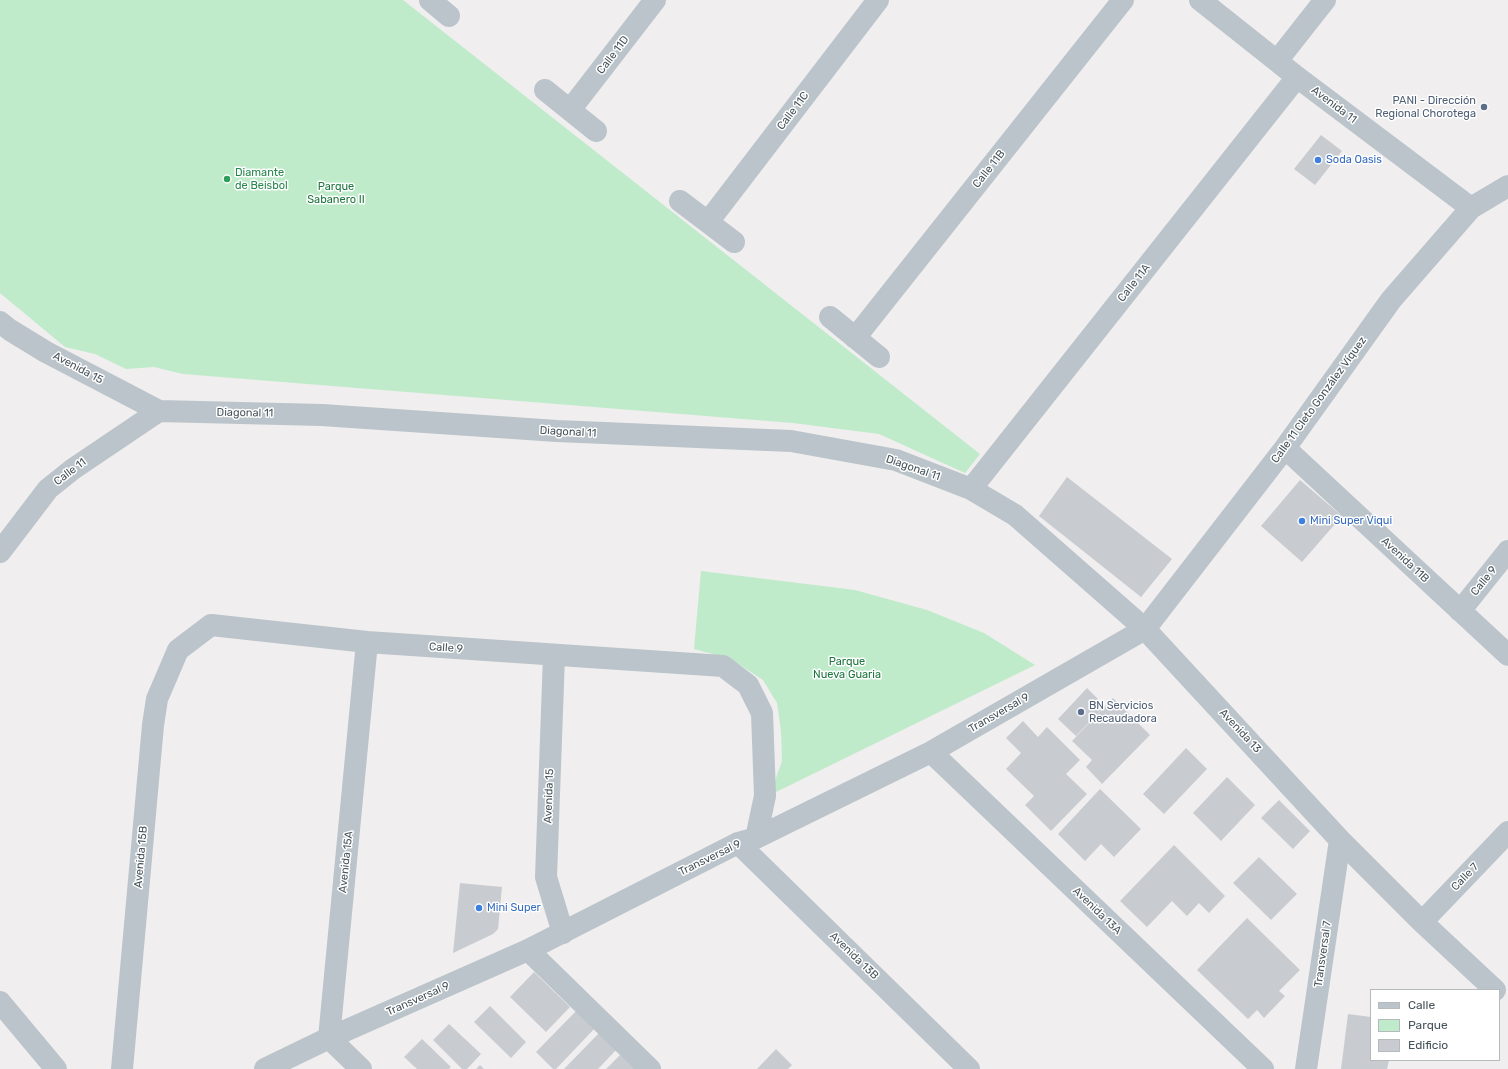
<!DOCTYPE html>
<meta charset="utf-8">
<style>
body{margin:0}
#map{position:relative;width:1508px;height:1069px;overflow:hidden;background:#f0eeee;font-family:Rubik,sans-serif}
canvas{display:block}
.legend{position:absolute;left:1370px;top:989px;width:130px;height:72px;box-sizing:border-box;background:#fff;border:1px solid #b5babd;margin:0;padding:5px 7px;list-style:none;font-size:12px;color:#47535a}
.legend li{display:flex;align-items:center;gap:8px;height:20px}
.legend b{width:20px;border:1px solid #b5babd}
</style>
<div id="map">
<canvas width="1508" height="1069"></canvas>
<ul class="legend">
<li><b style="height:5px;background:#bac4ca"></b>Calle</li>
<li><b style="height:11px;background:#bfebcb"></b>Parque</li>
<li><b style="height:11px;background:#c8ccd0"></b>Edificio</li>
</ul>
</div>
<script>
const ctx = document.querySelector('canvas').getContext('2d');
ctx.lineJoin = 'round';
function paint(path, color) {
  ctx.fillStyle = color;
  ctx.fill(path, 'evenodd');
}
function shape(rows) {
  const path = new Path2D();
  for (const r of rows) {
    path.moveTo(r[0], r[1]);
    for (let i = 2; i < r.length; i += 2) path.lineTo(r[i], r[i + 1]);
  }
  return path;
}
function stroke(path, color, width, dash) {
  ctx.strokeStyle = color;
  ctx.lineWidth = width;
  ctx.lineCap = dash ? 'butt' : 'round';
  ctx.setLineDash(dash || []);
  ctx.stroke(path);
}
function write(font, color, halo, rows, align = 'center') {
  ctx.font = font + ' Rubik,sans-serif';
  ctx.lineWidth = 3;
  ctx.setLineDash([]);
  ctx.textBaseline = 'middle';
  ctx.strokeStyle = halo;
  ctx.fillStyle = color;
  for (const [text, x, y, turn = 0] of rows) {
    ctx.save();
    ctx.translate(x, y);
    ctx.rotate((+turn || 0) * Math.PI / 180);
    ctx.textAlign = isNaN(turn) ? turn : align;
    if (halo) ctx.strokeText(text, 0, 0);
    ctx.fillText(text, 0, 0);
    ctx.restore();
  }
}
paint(shape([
 [0,0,403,0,980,454,965,473,879,434,793,423,183,374,154,367,126,369,95,354,65,347,0,293],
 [701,571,855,590,927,610,984,633,1035,665,770,795,782,761,781,731,777,703,763,680,731,659,694,649]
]), '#bfebcb');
paint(shape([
 [1321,135,1342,151,1315,185,1294,169],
 [1067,477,1172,559,1141,597,1039,516],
 [1300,480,1342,516,1302,562,1261,526],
 [1087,688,1105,706,1076,736,1058,719],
 [1113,698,1150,735,1102,784,1086,767,1092,760,1072,741],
 [1023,721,1038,737,1047,727,1080,760,1066,774,1087,794,1051,831,1025,805,1034,796,1006,769,1021,753,1006,738],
 [1186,748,1207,769,1164,814,1143,794],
 [1227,777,1255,805,1221,841,1193,813],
 [1100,789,1141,829,1114,857,1101,844,1085,861,1058,834],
 [1279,800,1310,831,1293,849,1261,818],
 [1174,845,1225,896,1209,913,1199,903,1187,916,1172,901,1147,927,1120,901],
 [1259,857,1297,894,1271,920,1233,883],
 [460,883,502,887,498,929,493,934,453,953],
 [1247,918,1300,970,1279,991,1285,996,1264,1018,1257,1010,1248,1019,1197,970],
 [534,972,570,1007,546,1032,510,997],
 [490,1006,526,1042,511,1058,474,1022],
 [578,1009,596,1027,556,1069,553,1069,536,1052],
 [1348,1014,1371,1017,1371,1060,1389,1060,1387,1069,1341,1069],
 [449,1024,481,1054,467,1069,462,1069,433,1040],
 [600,1032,617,1049,598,1069,564,1069],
 [422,1039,451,1067,449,1069,417,1069,404,1057],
 [776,1049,792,1065,788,1069,757,1069],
 [620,1055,635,1069,606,1069],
 [480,1065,484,1069,476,1069]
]), '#c8ccd0');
stroke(shape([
 [430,0,449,16],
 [1200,0,1297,77,1471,208],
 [1277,61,1325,0],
 [545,90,596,131],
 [570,110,655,0],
 [680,201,734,242],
 [708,222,878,0],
 [830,317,879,357],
 [0,322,10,330,46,352,159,411,322,415,557,431,791,441,896,460,971,489,1015,515,1145,629,1340,840,1422,922,1495,990],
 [855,338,1123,0],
 [1285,448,1508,655],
 [971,489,1297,77],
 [0,552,48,489,73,469,159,411],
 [1460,611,1508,551],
 [554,656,546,877,563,933],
 [931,752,1263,1069],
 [738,843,969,1069],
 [1422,922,1508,832],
 [528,950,650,1069],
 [0,1002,56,1069],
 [122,1069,153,725,157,699,178,650,211,625,367,642,723,666,748,685,762,713,765,796,756,838],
 [265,1069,329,1038,528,950,738,843,756,838,931,752,1145,629,1285,448,1391,300,1471,208,1508,186],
 [361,1069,329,1038,367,642],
 [1306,1069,1340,840]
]), '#bac4ca', 22);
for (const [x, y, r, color] of [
 [1484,107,4,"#5c6f8a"],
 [1318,160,4,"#3f7fe0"],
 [227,179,4,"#2e9e5b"],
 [1302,521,4,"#3f7fe0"],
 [1081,712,4,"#5c6f8a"],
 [479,908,4,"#3f7fe0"]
]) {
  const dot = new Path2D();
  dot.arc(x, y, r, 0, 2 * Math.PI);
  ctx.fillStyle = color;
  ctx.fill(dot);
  stroke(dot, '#fff', 1.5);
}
write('11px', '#47535a', '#fff', [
 ["Calle 11D",613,55,-53],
 ["Avenida 11",1334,105,37],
 ["Calle 11C",793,111,-53],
 ["Calle 11B",989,169,-52],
 ["Calle 11A",1134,283,-52],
 ["Avenida 15",78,368,28],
 ["Calle 11 Cleto González Víquez",1319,400,-54],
 ["Diagonal 11",245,413,1],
 ["Diagonal 11",568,432,3],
 ["Diagonal 11",913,468,19],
 ["Calle 11",70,472,-37],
 ["Avenida 11B",1405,560,43],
 ["Calle 9",1484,581,-51],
 ["Calle 9",446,648,4],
 ["Transversal 9",999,713,-30],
 ["Avenida 13",1240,731,47],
 ["Avenida 15",549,796,-88],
 ["Avenida 15B",141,857,-85],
 ["Transversal 9",710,858,-26],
 ["Avenida 15A",346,862,-84],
 ["Calle 7",1465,877,-46],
 ["Avenida 13A",1097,911,44],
 ["Transversal 7",1323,954,-82],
 ["Avenida 13B",854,956,44],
 ["Transversal 9",418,999,-24]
]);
write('11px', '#4e5e75', '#fff', [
 ["PANI - Dirección",1476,101],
 ["Regional Chorotega",1476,114],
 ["BN Servicios",1089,706,"left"],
 ["Recaudadora",1089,719,"left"]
], 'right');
write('11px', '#366cbe', '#fff', [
 ["Soda Oasis",1326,160],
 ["Mini Super Viqui",1310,521],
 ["Mini Super",487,908]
], 'left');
write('11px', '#27864d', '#fff', [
 ["Diamante",235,173],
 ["de Beisbol",235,186]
], 'left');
write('11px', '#1e753f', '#fff', [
 ["Parque",336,187],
 ["Sabanero II",336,200],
 ["Parque",847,662],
 ["Nueva Guaria",847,675]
]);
</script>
